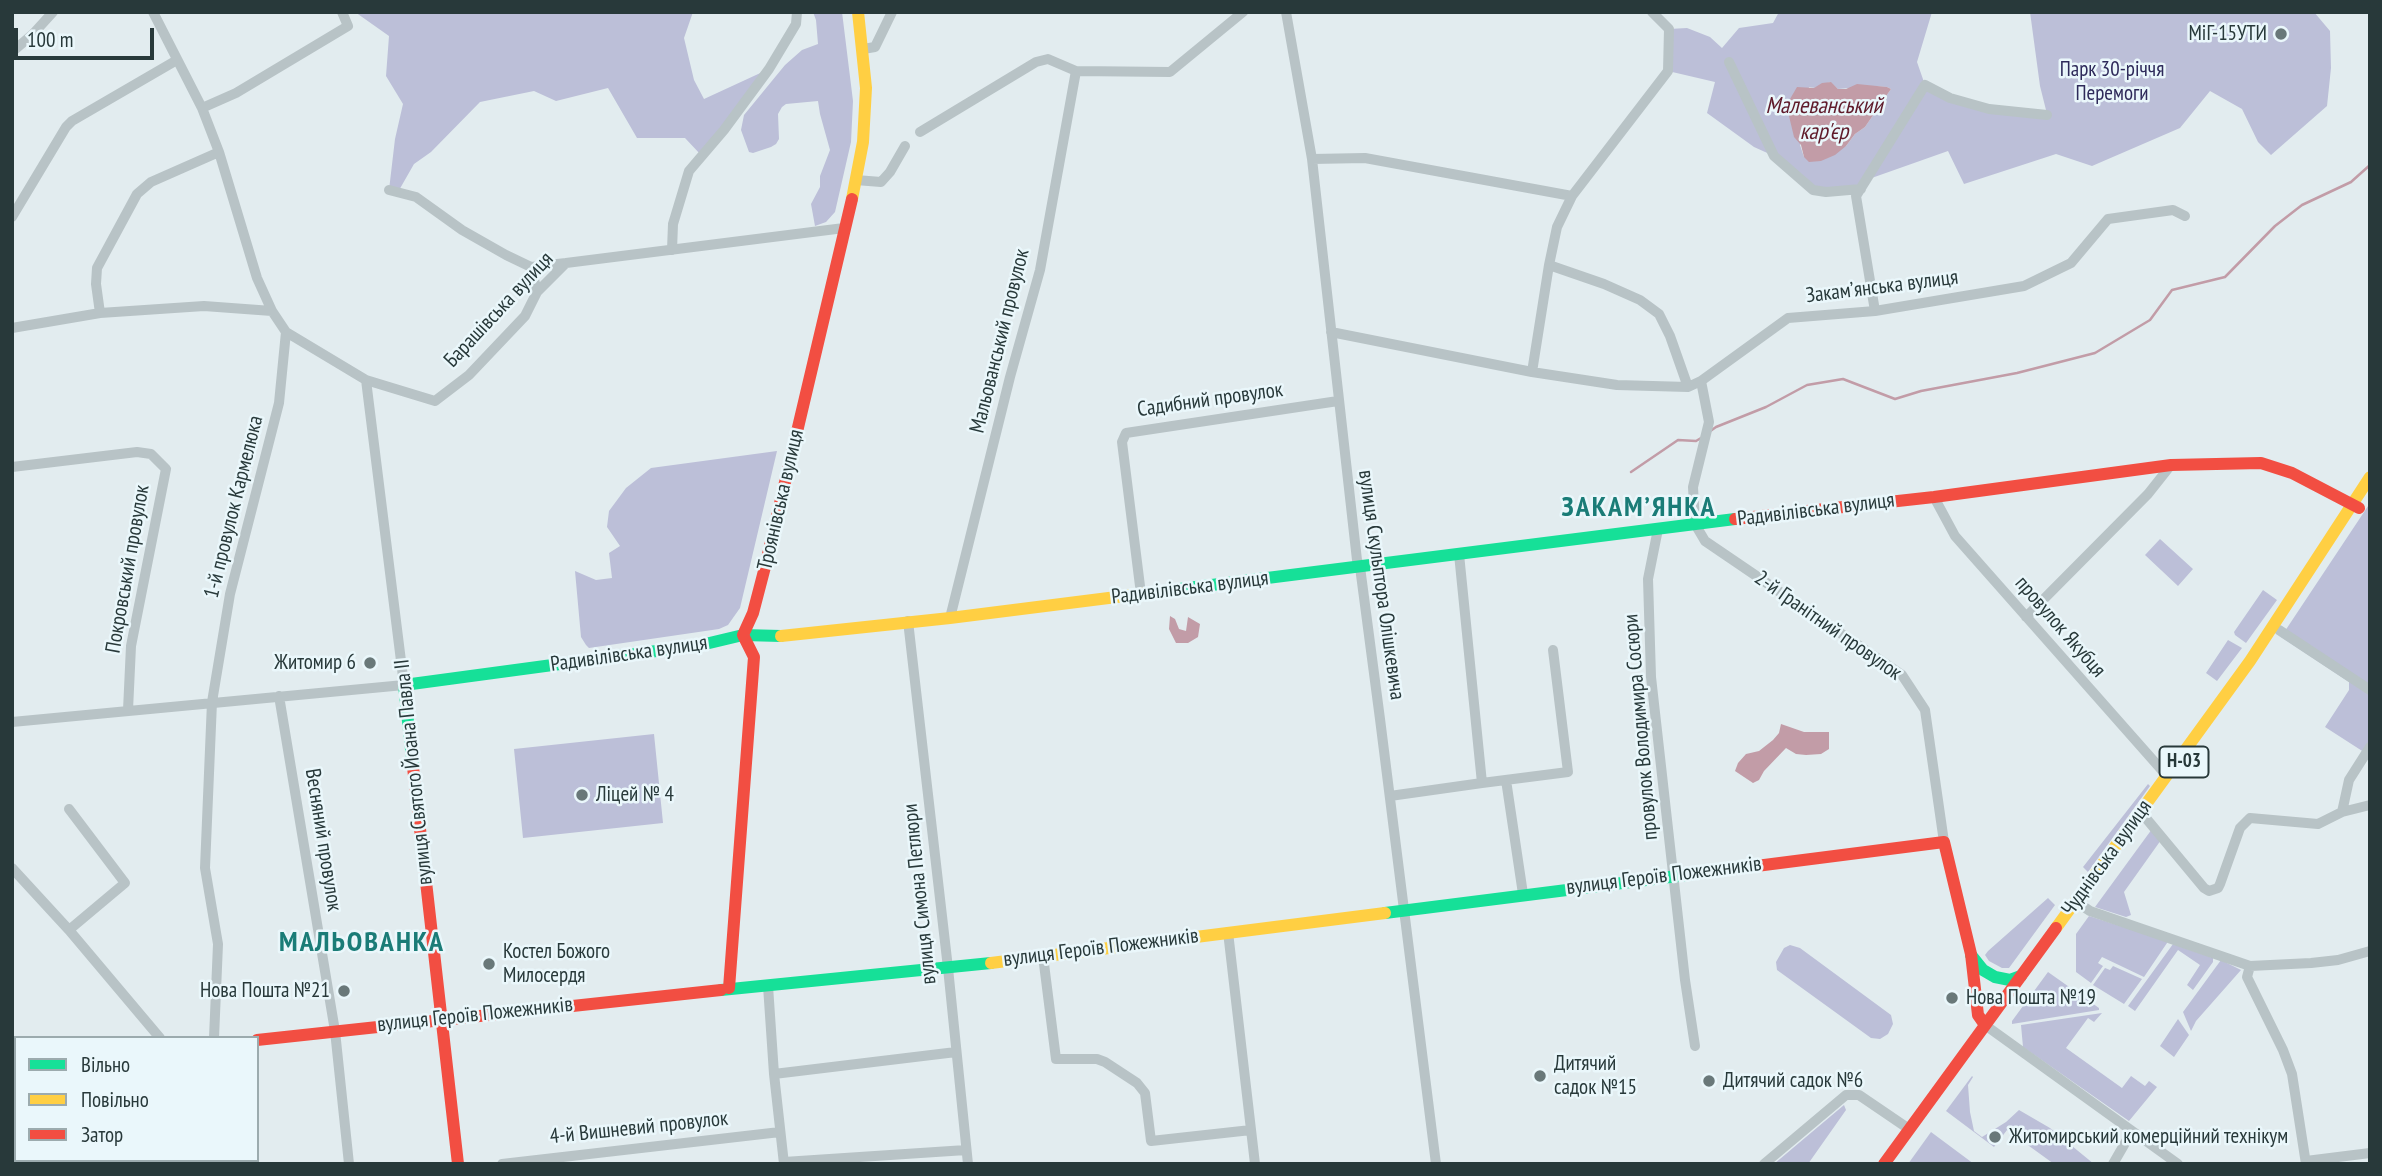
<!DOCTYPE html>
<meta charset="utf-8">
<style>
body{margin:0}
#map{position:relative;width:2382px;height:1176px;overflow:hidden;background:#e2ecef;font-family:"PT Sans Narrow",sans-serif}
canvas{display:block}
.frame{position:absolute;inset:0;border:14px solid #28393a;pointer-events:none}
.legend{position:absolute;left:14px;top:1036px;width:245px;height:126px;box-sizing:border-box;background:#eaf7fb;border:2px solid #9cabae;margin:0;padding:9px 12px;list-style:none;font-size:21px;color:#28393a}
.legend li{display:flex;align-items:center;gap:14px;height:35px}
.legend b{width:35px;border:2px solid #9cabae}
.scale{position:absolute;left:14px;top:28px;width:140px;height:32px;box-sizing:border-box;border:4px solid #28393a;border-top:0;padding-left:9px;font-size:21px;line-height:24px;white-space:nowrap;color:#28393a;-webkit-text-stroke:5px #eaf7fb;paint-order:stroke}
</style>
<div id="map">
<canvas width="2382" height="1176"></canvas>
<div class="frame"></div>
<ul class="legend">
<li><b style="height:9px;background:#16e098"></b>Вільно</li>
<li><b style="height:9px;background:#ffcf43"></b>Повільно</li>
<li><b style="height:9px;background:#f24e42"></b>Затор</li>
</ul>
<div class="scale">100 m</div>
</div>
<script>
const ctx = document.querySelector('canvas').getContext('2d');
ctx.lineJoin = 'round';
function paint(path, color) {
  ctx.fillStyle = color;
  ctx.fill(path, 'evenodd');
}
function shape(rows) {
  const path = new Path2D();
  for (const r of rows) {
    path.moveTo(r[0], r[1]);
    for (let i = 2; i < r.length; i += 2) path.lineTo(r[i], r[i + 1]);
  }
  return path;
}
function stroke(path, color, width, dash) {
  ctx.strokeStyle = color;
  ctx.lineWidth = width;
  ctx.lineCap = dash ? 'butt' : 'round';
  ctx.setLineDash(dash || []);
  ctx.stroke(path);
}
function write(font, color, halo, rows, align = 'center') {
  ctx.font = font + ' "PT Sans Narrow",sans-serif';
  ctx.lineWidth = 5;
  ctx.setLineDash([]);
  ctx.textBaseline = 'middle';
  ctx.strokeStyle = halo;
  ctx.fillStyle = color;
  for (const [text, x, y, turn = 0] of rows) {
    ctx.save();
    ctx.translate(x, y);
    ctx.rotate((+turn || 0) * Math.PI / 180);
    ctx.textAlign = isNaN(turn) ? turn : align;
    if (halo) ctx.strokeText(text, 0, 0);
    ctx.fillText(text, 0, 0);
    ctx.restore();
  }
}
paint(shape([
 [355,12,693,12,684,38,694,80,704,99,769,69,701,155,685,138,637,138,608,88,556,101,534,91,480,102,431,152,414,164,398,192,389,190,395,139,403,104,386,76,389,36],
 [813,12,842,12,853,101,851,142,835,212,826,222,815,226,811,204,820,187,820,176,830,150,820,114,818,101,786,104,782,107,778,114,779,139,776,144,771,147,753,153,749,152,741,130,744,115,785,65,802,50,818,44,816,20],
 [1779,12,1932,12,1917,62,1925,85,1950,98,2047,114,2040,86,2030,12,2314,12,2330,31,2331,68,2327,106,2271,155,2258,142,2242,109,2210,91,2180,128,2092,166,2056,154,1964,184,1948,151,1866,180,1861,189,1813,190,1774,156,1754,147,1707,113,1715,82,1668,71,1669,29,1687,28,1710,37,1722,48,1739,28,1773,23],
 [1830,82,1838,89,1873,86,1887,87,1891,89,1865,127,1855,134,1846,146,1804,157,1800,145,1809,87,1815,88],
 [777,451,740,608,728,625,719,629,589,648,586,645,581,637,575,571,596,580,612,578,609,553,620,546,607,527,609,511,626,488,651,468],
 [2370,503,2370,756,2325,727,2349,690,2349,682,2281,637],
 [2160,539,2193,569,2178,586,2145,555],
 [2263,590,2277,600,2246,643,2235,635,2234,632],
 [2228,640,2242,648,2217,681,2206,673],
 [654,734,663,823,523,838,514,749],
 [2148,784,2150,786,2088,872,2083,867],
 [2152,829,2161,840,2124,892,2131,915,2126,917,2095,907],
 [2048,898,2055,905,2009,968,2002,968,1989,961,1985,955,1988,951],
 [2089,916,2167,941,2167,943,2144,977,2102,957,2098,963,2103,966,2091,983,2076,972,2076,934],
 [2173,944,2213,958,2213,962,2193,990,2187,985,2200,965,2178,950,2135,1011,2128,1006],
 [1790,945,1800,948,1891,1015,1893,1024,1888,1034,1880,1039,1871,1038,1777,970,1776,962,1784,948],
 [2221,960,2241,970,2196,1021,2191,1031,2183,1012],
 [2113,966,2142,979,2124,1004,2093,985,2105,968,2110,970],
 [2048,972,2099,1008,2099,1010,2012,1024,2012,1021],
 [2102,1013,2094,1022,2088,1018,2066,1048,2122,1088,2131,1076,2145,1086,2149,1081,2157,1087,2129,1121,2023,1047,2021,1025],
 [2178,1019,2189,1035,2174,1057,2160,1046],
 [1972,1076,1973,1077,1968,1085,1970,1112,1974,1131,1982,1137,2006,1122,2019,1110,2050,1128,2094,1164,2054,1164,2007,1130,1994,1147,1946,1111],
 [1844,1105,1846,1110,1808,1164,1774,1164],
 [1931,1132,1974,1164,1908,1164]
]), '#bcbfd8');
paint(shape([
 [1831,82,1838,89,1846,89,1857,84,1887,87,1891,89,1865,127,1855,134,1846,146,1835,155,1821,161,1809,162,1804,157,1801,145,1794,137,1789,116,1790,99,1797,87,1814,88,1822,83],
 [1170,616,1175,619,1179,629,1186,631,1188,617,1200,624,1198,637,1188,643,1176,643,1169,629],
 [1781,724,1804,732,1829,732,1829,749,1821,754,1806,755,1796,754,1786,748,1764,771,1759,780,1753,783,1735,771,1738,763,1746,754,1759,751,1773,740,1779,733]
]), '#c29ca7');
stroke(shape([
 [1709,432,1716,427,1766,407,1807,385,1843,379,1895,399,1921,391,2017,373,2095,353,2150,320,2172,290,2225,277,2275,226,2302,205,2351,182,2370,165],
 [1631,472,1678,440,1696,441,1701,438]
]), '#c29ca7', 2.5);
stroke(shape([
 [153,12,202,108,219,152,257,278,272,311,286,332,279,403,230,594,212,702,205,868,218,944,214,1038],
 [1286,12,1312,159,1357,560,1360,567,1380,719,1436,1164],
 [863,49,875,47,892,12],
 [12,52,33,34,53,12],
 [1729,62,1774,156,1813,190,1826,192,1861,189],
 [202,108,236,93,348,26,342,12],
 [920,132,1036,62,1048,59,1076,71,1170,72,1243,12],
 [1312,159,1365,158,1572,196],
 [856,180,881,182,890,172,905,146],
 [389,190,416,197,462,230,506,255,531,267],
 [12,217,66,127,72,121,177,60],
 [672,250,673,224,689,171,724,130,769,69,796,24,797,12],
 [1549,265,1604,284,1640,300,1659,314,1670,336,1688,387],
 [537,292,531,267,566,263],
 [1875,311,1856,196,1925,85,1950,98,1989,109,2047,115],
 [100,313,96,284,97,268,137,194,151,182,219,152],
 [12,328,100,313,204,306,272,311],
 [286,332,366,380,435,401,469,375,525,316,537,292,566,263,844,228],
 [1331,332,1532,372,1617,385,1688,387,1701,381,1788,318,1875,311,2024,286,2071,263,2108,219,2173,210,2185,216],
 [1532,372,1549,265,1557,227,1572,196,1668,71,1669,29,1652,12],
 [1701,381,1709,422,1693,487,1695,524,1705,541,1902,675,1925,710,1944,842],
 [12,467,137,452,151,454,166,469,131,646,128,710],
 [1934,497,1955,536,2167,776],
 [1658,529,1648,579,1651,677,1685,980,1695,1046],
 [1459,554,1482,783,1568,772,1553,650],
 [1141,594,1122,442,1126,433,1338,401],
 [2026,617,2148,494,2171,465],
 [950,618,1010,377,1040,270,1076,71],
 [908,621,948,968,968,1164],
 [2279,630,2370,690],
 [279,696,335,1031,349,1164],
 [12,722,404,685,366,380],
 [1506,780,1523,894],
 [1390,796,1482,783],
 [2342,812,2349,780,2370,747],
 [2145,817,2204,888,2209,891,2218,888,2220,884,2240,828,2250,818,2318,824,2342,812,2370,805],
 [12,868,69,930,160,1038],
 [2075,901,2090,911,2250,966,2247,977,2283,1050,2292,1074,2306,1164],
 [69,930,125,883,69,809],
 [1228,932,1255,1164],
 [1043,956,1056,1059,1097,1059,1105,1062,1137,1083,1145,1093,1151,1141,1251,1130],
 [2250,966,2311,963,2338,960,2370,951],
 [768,986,774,1074,784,1164],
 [1985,1025,2178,1164],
 [774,1074,956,1052],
 [140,1160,141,1164],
 [246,1160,246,1164],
 [2306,1161,2370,1153],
 [784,1162,966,1150],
 [502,1164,780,1132],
 [1764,1164,1846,1095,1859,1095,1909,1129],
 [2113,1164,2132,1131]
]), '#b8c3c6', 10);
stroke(shape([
 [1164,591,1735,519],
 [413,767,404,685,701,645,743,635,781,636],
 [1385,913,1725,870],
 [1971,955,1983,970,1995,977,2010,980,2021,976],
 [721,990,991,963]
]), '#16e098', 12);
stroke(shape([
 [852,199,863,142,866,88,858,12],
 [781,636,950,618,1164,591],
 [2056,928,2250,661,2370,477],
 [991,963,1385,913]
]), '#ffcf43', 12);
stroke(shape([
 [1735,519,1934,497,2171,465,2261,463,2292,473,2359,508],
 [743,635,753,613,765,567,852,199],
 [413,767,458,1164],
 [1725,870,1944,842,1971,954,1978,1015,1985,1025],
 [729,988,754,657,743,635],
 [257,1040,721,990],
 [12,1070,16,1069],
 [1884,1164,2056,928]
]), '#f24e42', 12);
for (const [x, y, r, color] of [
 [2281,34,7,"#697879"],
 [370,663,7,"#697879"],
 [582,795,7,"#697879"],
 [489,964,7,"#697879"],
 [344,991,7,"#697879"],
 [1952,998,7,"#697879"],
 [1540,1076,7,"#697879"],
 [1709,1081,7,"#697879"],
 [1995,1137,7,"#697879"]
]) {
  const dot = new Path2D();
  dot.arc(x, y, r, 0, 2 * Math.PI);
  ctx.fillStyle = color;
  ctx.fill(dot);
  stroke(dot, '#eaf7fb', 2.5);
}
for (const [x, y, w] of [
 [2184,762,49]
]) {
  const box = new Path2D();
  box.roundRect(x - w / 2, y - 15.5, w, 31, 5);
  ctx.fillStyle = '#eaf7fb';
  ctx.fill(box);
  stroke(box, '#28393a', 2);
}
write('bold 19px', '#28393a', null, [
 ["Н-03",2184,762]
]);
write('21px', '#28393a', '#eaf7fb', [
 ["МіГ-15УТИ",2267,34,"right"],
 ["Житомир 6",356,663,"right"],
 ["Ліцей № 4",596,795],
 ["Костел Божого",503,952],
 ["Милосердя",503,976],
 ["Нова Пошта №21",330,991,"right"],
 ["Нова Пошта №19",1966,998],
 ["Дитячий",1554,1064],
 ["садок №15",1554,1088],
 ["Дитячий садок №6",1723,1081],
 ["Житомирський комерційний технікум",2009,1137]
], 'left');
write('21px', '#2e2a5a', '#eaf7fb', [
 ["Парк 30-річчя",2112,70],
 ["Перемоги",2112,94]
]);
write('21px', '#28393a', '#eaf7fb', [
 ["Закамʼянська вулиця",1882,287,-7],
 ["Барашівська вулиця",499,310,-47],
 ["Мальованський провулок",1000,341,-76],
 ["Садибний провулок",1210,400,-8],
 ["Троянівська вулиця",781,500,-77],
 ["1-й провулок Кармелюка",234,507,-76],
 ["Радивілівська вулиця",1816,510,-7],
 ["Покровський провулок",128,569,-80],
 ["вулиця Скульптора Олішкевича",1381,585,82],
 ["Радивілівська вулиця",1190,588,-7],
 ["2-й Гранітний провулок",1828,626,35],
 ["провулок Якубця",2060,627,49],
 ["Радивілівська вулиця",629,654,-8],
 ["провулок Володимира Сосюри",1641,727,-95],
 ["вулиця Святого Йоана Павла II",414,772,-96],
 ["Весняний провулок",323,840,81],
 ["Чуднівська вулиця",2107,858,-54],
 ["вулиця Героїв Пожежників",1664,876,-7],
 ["вулиця Симона Петлюри",920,894,-96],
 ["вулиця Героїв Пожежників",1101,948,-7],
 ["вулиця Героїв Пожежників",475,1015,-6],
 ["4-й Вишневий провулок",639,1128,-6]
]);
write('italic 23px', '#5f1a2a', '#eaf7fb', [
 ["Малеванський",1824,106],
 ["кар'єр",1824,132]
]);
ctx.letterSpacing = '2px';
write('bold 28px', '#1a7c77', '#eaf7fb', [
 ["ЗАКАМ’ЯНКА",1639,508],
 ["МАЛЬОВАНКА",362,943]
]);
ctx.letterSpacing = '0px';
</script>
